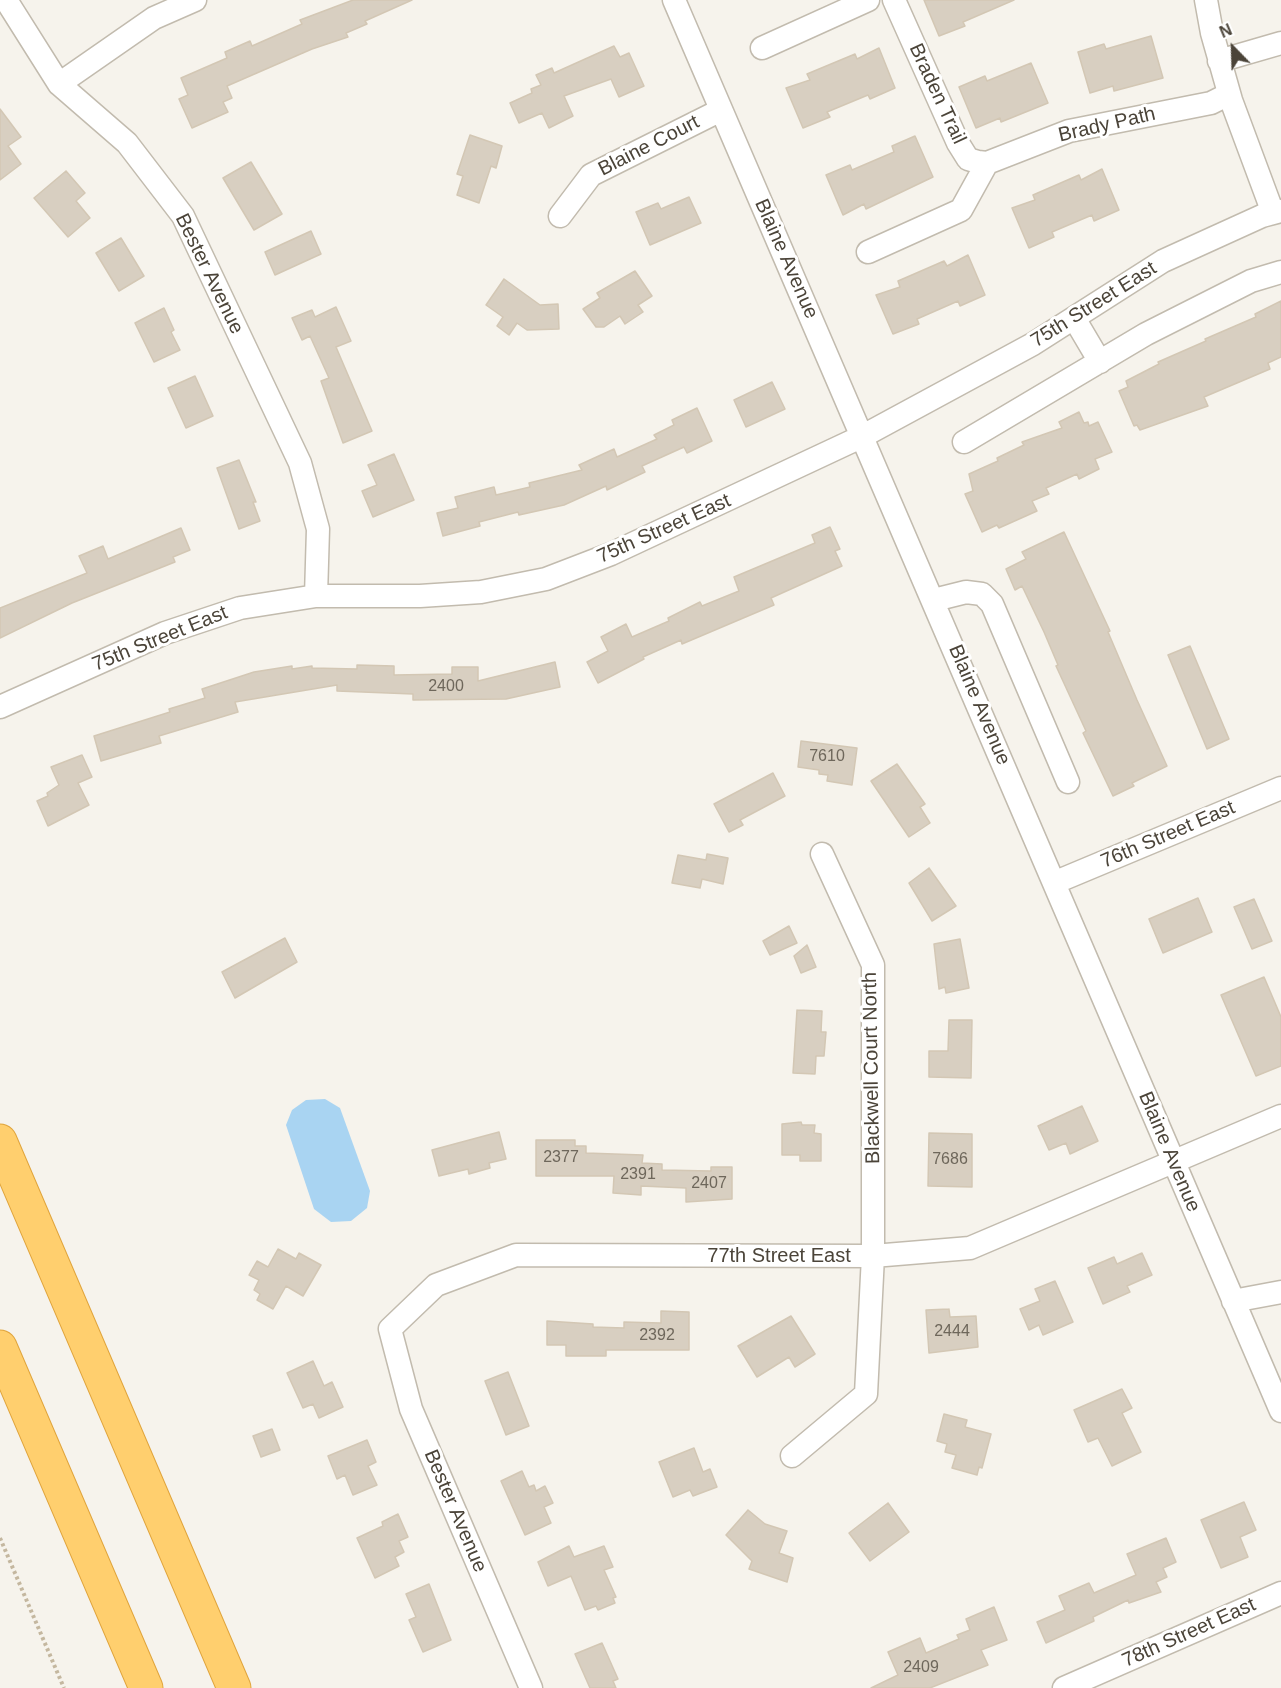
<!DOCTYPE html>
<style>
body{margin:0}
#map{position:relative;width:1281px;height:1688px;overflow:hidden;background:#f6f3ec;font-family:Helvetica,sans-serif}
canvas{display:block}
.north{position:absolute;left:1203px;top:18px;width:60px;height:60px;-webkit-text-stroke:4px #fff;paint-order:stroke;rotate:337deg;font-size:16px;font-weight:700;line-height:24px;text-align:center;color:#4b4439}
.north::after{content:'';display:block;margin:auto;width:21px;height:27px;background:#4b4439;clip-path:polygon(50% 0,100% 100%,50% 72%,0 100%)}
</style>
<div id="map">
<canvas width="1281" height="1688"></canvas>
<div class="north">N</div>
</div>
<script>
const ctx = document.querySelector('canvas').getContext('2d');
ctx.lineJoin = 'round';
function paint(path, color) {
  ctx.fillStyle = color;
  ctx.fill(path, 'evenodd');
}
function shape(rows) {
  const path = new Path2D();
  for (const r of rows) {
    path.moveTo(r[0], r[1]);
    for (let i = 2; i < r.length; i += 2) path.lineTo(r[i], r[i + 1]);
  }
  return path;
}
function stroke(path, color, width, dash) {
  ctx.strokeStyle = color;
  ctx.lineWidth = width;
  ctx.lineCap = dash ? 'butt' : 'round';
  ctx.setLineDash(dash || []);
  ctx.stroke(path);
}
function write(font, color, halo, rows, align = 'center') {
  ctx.font = font + ' Helvetica,sans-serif';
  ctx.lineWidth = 6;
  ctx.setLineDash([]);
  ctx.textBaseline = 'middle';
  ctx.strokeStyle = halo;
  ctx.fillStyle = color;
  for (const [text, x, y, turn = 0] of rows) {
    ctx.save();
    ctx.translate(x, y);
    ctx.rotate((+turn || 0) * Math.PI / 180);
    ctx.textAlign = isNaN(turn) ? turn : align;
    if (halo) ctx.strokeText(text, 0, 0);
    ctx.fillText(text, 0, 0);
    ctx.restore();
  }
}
paint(shape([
 [325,1099,340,1108,370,1191,367,1208,351,1221,331,1222,314,1209,286,1125,292,1110,306,1100]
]), '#a9d4f2');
const building = shape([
 [353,0,412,0,365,21,367,24,346,33,348,37,312,49,227,86,232,98,223,102,228,112,192,128,179,99,188,95,181,78,227,58,225,52,250,41,252,46,302,24,300,20,353,0],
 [924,0,1014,0,963,22,965,26,939,36,924,0],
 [1151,36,1163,78,1114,91,1113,86,1090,93,1078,52,1104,44,1106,49,1151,36],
 [614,46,620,57,629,53,644,86,619,97,611,79,564,96,573,116,549,128,542,113,519,123,510,103,532,93,531,89,541,85,536,75,552,68,554,73,614,46],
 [879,48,895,88,870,99,868,95,827,112,830,117,803,128,786,88,810,80,807,74,855,54,857,59,879,48],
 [1031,63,1048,103,1001,122,1000,118,976,128,959,87,985,76,987,81,1031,63],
 [0,109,21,137,8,146,21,164,0,180,0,109],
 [470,135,502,146,496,168,491,166,479,203,457,195,463,176,457,174,470,135],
 [915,136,933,177,866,209,864,204,843,215,826,175,850,165,852,170,894,152,892,146,915,136],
 [251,162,282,214,254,230,223,178,251,162],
 [1102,169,1119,210,1094,221,1092,215,1052,232,1054,237,1029,248,1012,208,1035,200,1033,195,1079,175,1081,180,1102,169],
 [66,171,85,193,76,201,90,218,68,237,34,198,66,171],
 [689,197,701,223,650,245,636,212,658,203,661,209,689,197],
 [311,231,321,254,275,275,265,252,311,231],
 [121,238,144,276,119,291,96,253,121,238],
 [968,255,985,295,960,306,958,301,917,319,919,324,893,334,876,295,900,287,898,281,944,261,947,266,968,255],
 [635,271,652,296,638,305,643,312,625,324,620,316,604,327,596,327,583,309,600,298,597,293,635,271],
 [504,279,540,305,558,304,559,329,527,330,517,323,509,335,497,326,503,317,486,305,504,279],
 [1281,301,1281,357,1268,363,1270,369,1204,397,1208,406,1140,430,1137,425,1134,426,1119,391,1128,387,1126,381,1159,364,1158,362,1206,341,1205,339,1256,317,1255,314,1281,301],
 [336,307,351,341,336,347,372,431,343,443,321,381,329,378,310,336,302,340,292,318,312,310,315,317,336,307],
 [164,308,174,330,171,332,180,350,154,362,135,323,164,308],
 [195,376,213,416,186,428,168,388,195,376],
 [772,382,785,409,746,427,734,400,772,382],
 [697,408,712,441,687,453,684,447,642,466,645,472,607,490,606,486,564,505,519,515,518,512,479,522,480,526,443,536,437,513,458,508,455,497,494,487,496,495,530,487,529,483,582,470,579,465,614,449,617,457,657,439,654,435,674,425,672,420,697,408],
 [1079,412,1084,423,1088,422,1089,426,1098,422,1112,452,1095,459,1099,469,1079,479,1077,474,1046,488,1049,494,1032,501,1037,511,999,528,997,525,982,532,965,494,973,491,969,474,998,461,997,458,1024,445,1022,442,1062,428,1059,422,1079,412],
 [394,454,414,500,373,517,362,491,377,485,368,465,394,454],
 [239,460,256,502,253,502,260,521,239,529,217,468,239,460],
 [830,527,840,549,835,551,842,566,771,598,774,605,682,644,681,640,643,657,644,659,598,683,587,662,608,651,601,637,626,624,632,637,669,621,668,618,700,602,702,606,739,591,734,577,815,543,812,535,830,527],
 [181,528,190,550,173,557,175,562,72,603,0,638,0,608,87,573,79,556,103,546,108,559,181,528],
 [1064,532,1110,631,1108,632,1137,700,1167,766,1132,783,1134,786,1113,796,1083,733,1086,731,1056,666,1058,665,1044,632,1022,586,1015,590,1006,569,1026,559,1022,552,1064,532],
 [1190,646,1229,739,1207,749,1168,655,1190,646],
 [555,662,560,687,506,699,413,700,413,694,337,691,337,685,235,702,238,712,159,736,161,743,101,761,94,736,170,712,169,709,205,698,202,689,254,672,292,666,292,669,312,666,312,668,357,669,357,665,394,666,394,675,452,674,452,667,478,667,478,681,555,662],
 [801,741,857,748,852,785,827,781,828,775,819,774,819,770,798,767,801,741],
 [82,755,92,777,78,783,89,805,48,826,37,801,48,796,47,793,59,785,51,767,82,755],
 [897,764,925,804,920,807,930,823,909,837,871,781,897,764],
 [773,773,785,796,740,820,743,825,729,832,714,804,773,773],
 [707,854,728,858,723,884,702,879,700,888,672,883,678,855,706,860,707,854],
 [929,868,956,906,932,921,909,883,929,868],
 [1198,898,1212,932,1163,953,1149,919,1198,898],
 [1254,899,1272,941,1252,949,1234,907,1254,899],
 [789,926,797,943,770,955,763,941,789,926],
 [285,938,297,962,235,998,222,972,285,938],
 [960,939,969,988,946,993,945,987,939,989,934,944,960,939],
 [807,945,816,967,801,973,794,956,807,945],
 [1264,977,1281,1017,1281,1066,1256,1076,1221,995,1264,977],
 [797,1010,822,1011,821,1032,826,1032,824,1056,816,1056,815,1074,793,1073,797,1010],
 [949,1020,972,1020,971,1078,929,1077,929,1051,948,1051,949,1020],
 [1082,1106,1098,1141,1070,1154,1066,1143,1049,1150,1038,1126,1082,1106],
 [801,1122,802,1125,815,1125,814,1133,821,1134,821,1161,800,1161,800,1155,782,1155,782,1124,801,1122],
 [499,1132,506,1159,489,1163,490,1168,469,1174,468,1169,439,1176,432,1150,499,1132],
 [929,1133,972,1134,972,1187,928,1186,929,1133],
 [536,1140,575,1140,575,1146,586,1146,586,1153,643,1155,642,1163,662,1164,662,1170,711,1171,711,1167,732,1167,732,1199,686,1202,686,1188,641,1186,641,1195,613,1193,614,1176,536,1176,536,1140],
 [278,1249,296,1259,299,1253,321,1265,303,1296,286,1286,273,1309,257,1300,260,1294,254,1290,259,1280,249,1275,257,1261,268,1267,278,1249],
 [1142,1253,1152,1275,1127,1286,1130,1292,1103,1304,1088,1268,1114,1257,1117,1264,1142,1253],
 [1055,1281,1073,1322,1043,1335,1039,1325,1029,1330,1020,1309,1040,1301,1035,1289,1055,1281],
 [949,1309,950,1317,976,1316,978,1347,929,1353,926,1310,949,1309],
 [661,1311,689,1312,689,1350,606,1350,606,1356,566,1356,566,1345,547,1345,547,1321,593,1324,593,1327,624,1328,624,1322,661,1323,661,1311],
 [791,1316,815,1354,795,1367,789,1357,757,1377,738,1346,791,1316],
 [313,1361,324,1386,332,1382,343,1407,319,1418,313,1404,303,1408,287,1373,313,1361],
 [508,1372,529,1426,506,1435,485,1381,508,1372],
 [1122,1389,1132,1408,1122,1413,1141,1452,1112,1466,1098,1438,1088,1442,1074,1410,1122,1389],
 [944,1414,967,1420,965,1427,991,1434,982,1468,979,1467,977,1475,952,1468,956,1455,945,1452,947,1444,937,1441,944,1414],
 [272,1429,280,1450,261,1457,253,1436,272,1429],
 [367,1440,376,1462,368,1466,377,1485,353,1495,345,1475,337,1479,328,1456,367,1440],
 [694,1448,703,1472,710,1469,717,1487,693,1496,690,1490,673,1497,659,1462,694,1448],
 [522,1471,529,1487,534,1485,536,1491,545,1486,553,1503,544,1507,551,1523,525,1535,501,1481,522,1471],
 [1244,1502,1256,1530,1240,1537,1248,1557,1221,1568,1201,1520,1244,1502],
 [888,1503,909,1532,870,1561,849,1533,888,1503],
 [748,1510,765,1524,787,1531,779,1553,793,1558,787,1582,749,1569,752,1561,726,1535,748,1510],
 [398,1514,408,1537,399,1541,404,1552,395,1557,399,1566,375,1578,357,1538,383,1526,382,1522,398,1514],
 [1166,1538,1176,1562,1163,1568,1167,1577,1156,1582,1161,1592,1129,1603,1128,1600,1093,1617,1094,1621,1046,1643,1037,1622,1065,1610,1059,1596,1089,1583,1094,1593,1136,1575,1127,1554,1166,1538],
 [569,1546,574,1557,604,1546,613,1567,604,1570,616,1597,613,1598,615,1603,598,1610,596,1606,585,1610,571,1576,548,1586,538,1562,569,1546],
 [429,1584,451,1640,423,1652,409,1620,416,1617,406,1594,429,1584],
 [994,1607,1007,1640,981,1650,988,1665,930,1688,871,1688,898,1675,888,1652,920,1638,926,1653,959,1639,957,1635,970,1630,966,1619,994,1607],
 [602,1643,618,1679,613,1681,616,1688,590,1688,575,1654,602,1643]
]);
paint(building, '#d8cfc1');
stroke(building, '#d3c7b4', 1.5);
const minor = shape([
 [6,0,59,84,127,143,183,216,300,463,318,529,316,596],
 [674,0,1281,1411],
 [894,0,958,143,968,159,978,162,987,163,1069,131,1211,103,1229,94],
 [1206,0,1212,33,1231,100,1273,213],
 [762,48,868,0],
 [1219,61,1281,43],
 [59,84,154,18,195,0],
 [560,216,591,175,721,110],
 [868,252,961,210,987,163],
 [1074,318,1100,362],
 [964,442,1146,334,1251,281,1281,272],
 [934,600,966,592,982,594,992,604,1068,782],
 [0,707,165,633,240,608,316,596,420,596,481,592,546,579,611,554,863,436,1033,344,1163,261,1262,216,1281,211],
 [1056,882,1281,788],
 [1233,1301,1281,1292],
 [792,1456,866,1394,873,1256,873,965,822,854],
 [531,1688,411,1409,390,1329,436,1285,516,1255,873,1256,970,1248,1281,1116],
 [1064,1688,1281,1593]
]);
const highway = shape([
 [0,1141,234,1688],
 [0,1347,146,1688]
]);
stroke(minor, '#c2bbae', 25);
stroke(highway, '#e0a43c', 35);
stroke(shape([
 [0,1538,64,1688]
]), '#c4b79f', 4, [3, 3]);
stroke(minor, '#fff', 22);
stroke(highway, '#ffcf6e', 33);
write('16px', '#6e675b', null, [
 ["2400",446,687],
 ["7610",827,757],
 ["2377",561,1158],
 ["7686",950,1160],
 ["2391",638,1175],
 ["2407",709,1184],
 ["2444",952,1332],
 ["2392",657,1336],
 ["2409",921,1668]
]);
write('20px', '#4b4439', '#fff', [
 ["Braden Trail",937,94,65],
 ["Brady Path",1107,125,-13],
 ["Blaine Court",649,146,-27],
 ["Blaine Avenue",786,259,66],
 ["Bester Avenue",209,274,64],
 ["75th Street East",1094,305,-32],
 ["75th Street East",664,529,-24],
 ["75th Street East",160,639,-22],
 ["Blaine Avenue",979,705,67],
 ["76th Street East",1168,835,-23],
 ["Blackwell Court North",872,1068,-91],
 ["Blaine Avenue",1169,1152,67],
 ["77th Street East",779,1256],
 ["Bester Avenue",455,1511,67],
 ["78th Street East",1189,1633,-24]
]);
</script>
